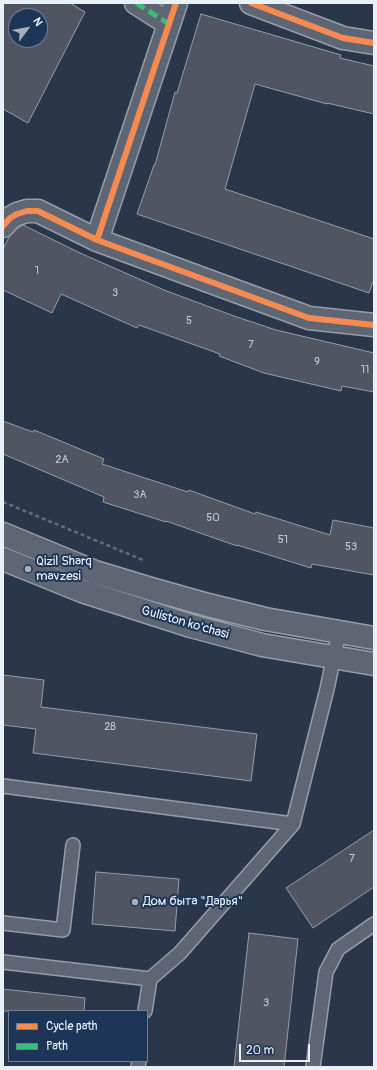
<!DOCTYPE html>
<meta charset="utf-8">
<style>
body{margin:0}
#map{position:relative;width:377px;height:1070px;overflow:hidden;background:#2a374a;font-family:Pangolin,sans-serif}
canvas{display:block}
.frame{position:absolute;inset:0;border:4px solid #e8f1f8;pointer-events:none}
.legend{position:absolute;left:8px;top:1010px;width:140px;height:52px;box-sizing:border-box;background:#1d3557;border:1px solid #6e8097;margin:0;padding:5px 7px;list-style:none;font-size:12px;color:#e8f1f8}
.legend li{display:flex;align-items:center;gap:8px;height:20px}
.legend b{width:20px;border:1px solid #6e8097}
.north{position:absolute;left:8px;top:8px;width:40px;height:40px;box-sizing:border-box;background:#1d3557;border:1px solid #6e8097;border-radius:50%;rotate:58deg;font-size:11px;font-weight:700;line-height:16px;text-align:center;color:#e8f1f8}
.north::after{content:'';display:block;margin:auto;width:14px;height:18px;background:#a6b0bb;clip-path:polygon(50% 0,100% 100%,50% 72%,0 100%)}
.scale{position:absolute;left:239px;top:1044px;width:71px;height:18px;box-sizing:border-box;border:2px solid #e8f1f8;border-top:0;padding-left:5px;font-size:12px;line-height:14px;white-space:nowrap;color:#e8f1f8;-webkit-text-stroke:3px #1d3557;paint-order:stroke}
</style>
<div id="map">
<canvas width="377" height="1070"></canvas>
<div class="frame"></div>
<ul class="legend">
<li><b style="height:5px;background:#f68b52"></b>Cycle path</li>
<li><b style="height:5px;background:#3abd76"></b>Path</li>
</ul>
<div class="north">N</div>
<div class="scale">20 m</div>
</div>
<script>
const ctx = document.querySelector('canvas').getContext('2d');
ctx.lineJoin = 'round';
function paint(path, color) {
  ctx.fillStyle = color;
  ctx.fill(path, 'evenodd');
}
function shape(rows) {
  const path = new Path2D();
  for (const r of rows) {
    path.moveTo(r[0], r[1]);
    for (let i = 2; i < r.length; i += 2) path.lineTo(r[i], r[i + 1]);
  }
  return path;
}
function stroke(path, color, width, dash) {
  ctx.strokeStyle = color;
  ctx.lineWidth = width;
  ctx.lineCap = dash ? 'butt' : 'round';
  ctx.setLineDash(dash || []);
  ctx.stroke(path);
}
function write(font, color, halo, rows, align = 'center') {
  ctx.font = font + ' Pangolin,sans-serif';
  ctx.lineWidth = 4;
  ctx.setLineDash([]);
  ctx.textBaseline = 'middle';
  ctx.strokeStyle = halo;
  ctx.fillStyle = color;
  for (const [text, x, y, turn = 0] of rows) {
    ctx.save();
    ctx.translate(x, y);
    ctx.rotate((+turn || 0) * Math.PI / 180);
    ctx.textAlign = isNaN(turn) ? turn : align;
    if (halo) ctx.strokeText(text, 0, 0);
    ctx.fillText(text, 0, 0);
    ctx.restore();
  }
}
const building = shape([
 [3,3,70,3,85,12,28,123,3,109,3,3],
 [16,16,40,16,40,40,16,40,16,16],
 [201,14,341,55,340,58,374,66,374,114,327,103,327,104,255,84,225,189,374,239,374,279,369,293,137,214,154,165,155,165,175,92,177,93,201,14],
 [23,225,80,253,164,290,234,316,276,330,374,353,374,392,342,386,341,391,264,373,219,356,220,354,139,325,137,328,61,294,52,313,3,290,3,249,9,237,18,228,23,225],
 [3,421,33,432,34,430,104,459,102,464,188,492,189,490,255,514,256,512,330,535,333,520,374,528,374,575,312,564,311,568,237,545,237,546,166,521,166,522,103,502,104,497,3,454,3,421],
 [3,675,44,680,41,707,257,734,251,781,33,753,36,729,3,725,3,675],
 [374,830,374,887,313,928,286,888,374,830],
 [96,872,179,879,175,931,92,924,96,872],
 [249,933,298,939,284,1067,234,1067,249,933],
 [3,989,85,998,84,1011,3,1011,3,989]
]);
paint(building, '#505561');
stroke(building, '#959da7', 1);
const service = shape([
 [3,786,293,824],
 [3,923,63,930,73,845],
 [3,962,150,979,145,1011],
 [150,979,180,953,293,824,327,689,339,632],
 [138,1067,139,1061],
 [313,1067,326,972,338,949,374,924]
]);
const minor = shape([
 [136,3,169,24],
 [251,3,343,38,374,43],
 [3,226,10,218,17,214,27,211,38,211,97,240,309,318,374,325],
 [97,240,176,3]
]);
const secondary = shape([
 [3,534,95,572,151,589,208,605,265,619,374,638],
 [3,559,82,591,191,626,262,645,374,664]
]);
stroke(service, '#959da7', 16);
stroke(minor, '#959da7', 25);
stroke(secondary, '#959da7', 25);
stroke(shape([
 [3,502,143,560]
]), '#656d78', 2.5, [4, 3]);
stroke(service, '#5d6672', 13);
stroke(minor, '#5d6672', 22);
stroke(secondary, '#5d6672', 22);
stroke(shape([
 [136,3,169,24]
]), '#3abd76', 5, [10, 5]);
stroke(shape([
 [251,3,343,38,374,43],
 [3,226,10,218,17,214,27,211,38,211,97,240,309,318,374,325],
 [97,240,176,3]
]), '#f68b52', 6);
for (const [x, y, r, color] of [
 [28,569,4,"#a6b0bb"],
 [135,902,4,"#a6b0bb"]
]) {
  const dot = new Path2D();
  dot.arc(x, y, r, 0, 2 * Math.PI);
  ctx.fillStyle = color;
  ctx.fill(dot);
  stroke(dot, '#1d3557', 1.5);
}
write('11px', '#c2cad2', null, [
 ["1",37,271],
 ["3",115,293],
 ["5",189,321],
 ["7",251,345],
 ["9",317,362],
 ["11",365,370],
 ["2A",62,460],
 ["3A",140,495],
 ["50",213,518],
 ["51",283,540],
 ["53",351,547],
 ["28",110,727],
 ["7",352,859],
 ["3",266,1003]
]);
write('13px', '#e8f1f8', '#1d3557', [
 ["Qizil Sharq",36,562],
 ["mavzesi",36,577],
 ["Дом быта \"Дарья\"",143,902]
], 'left');
write('13px', '#e8f1f8', '#1d3557', [
 ["Guliston ko'chasi",185,623,16]
]);
</script>
